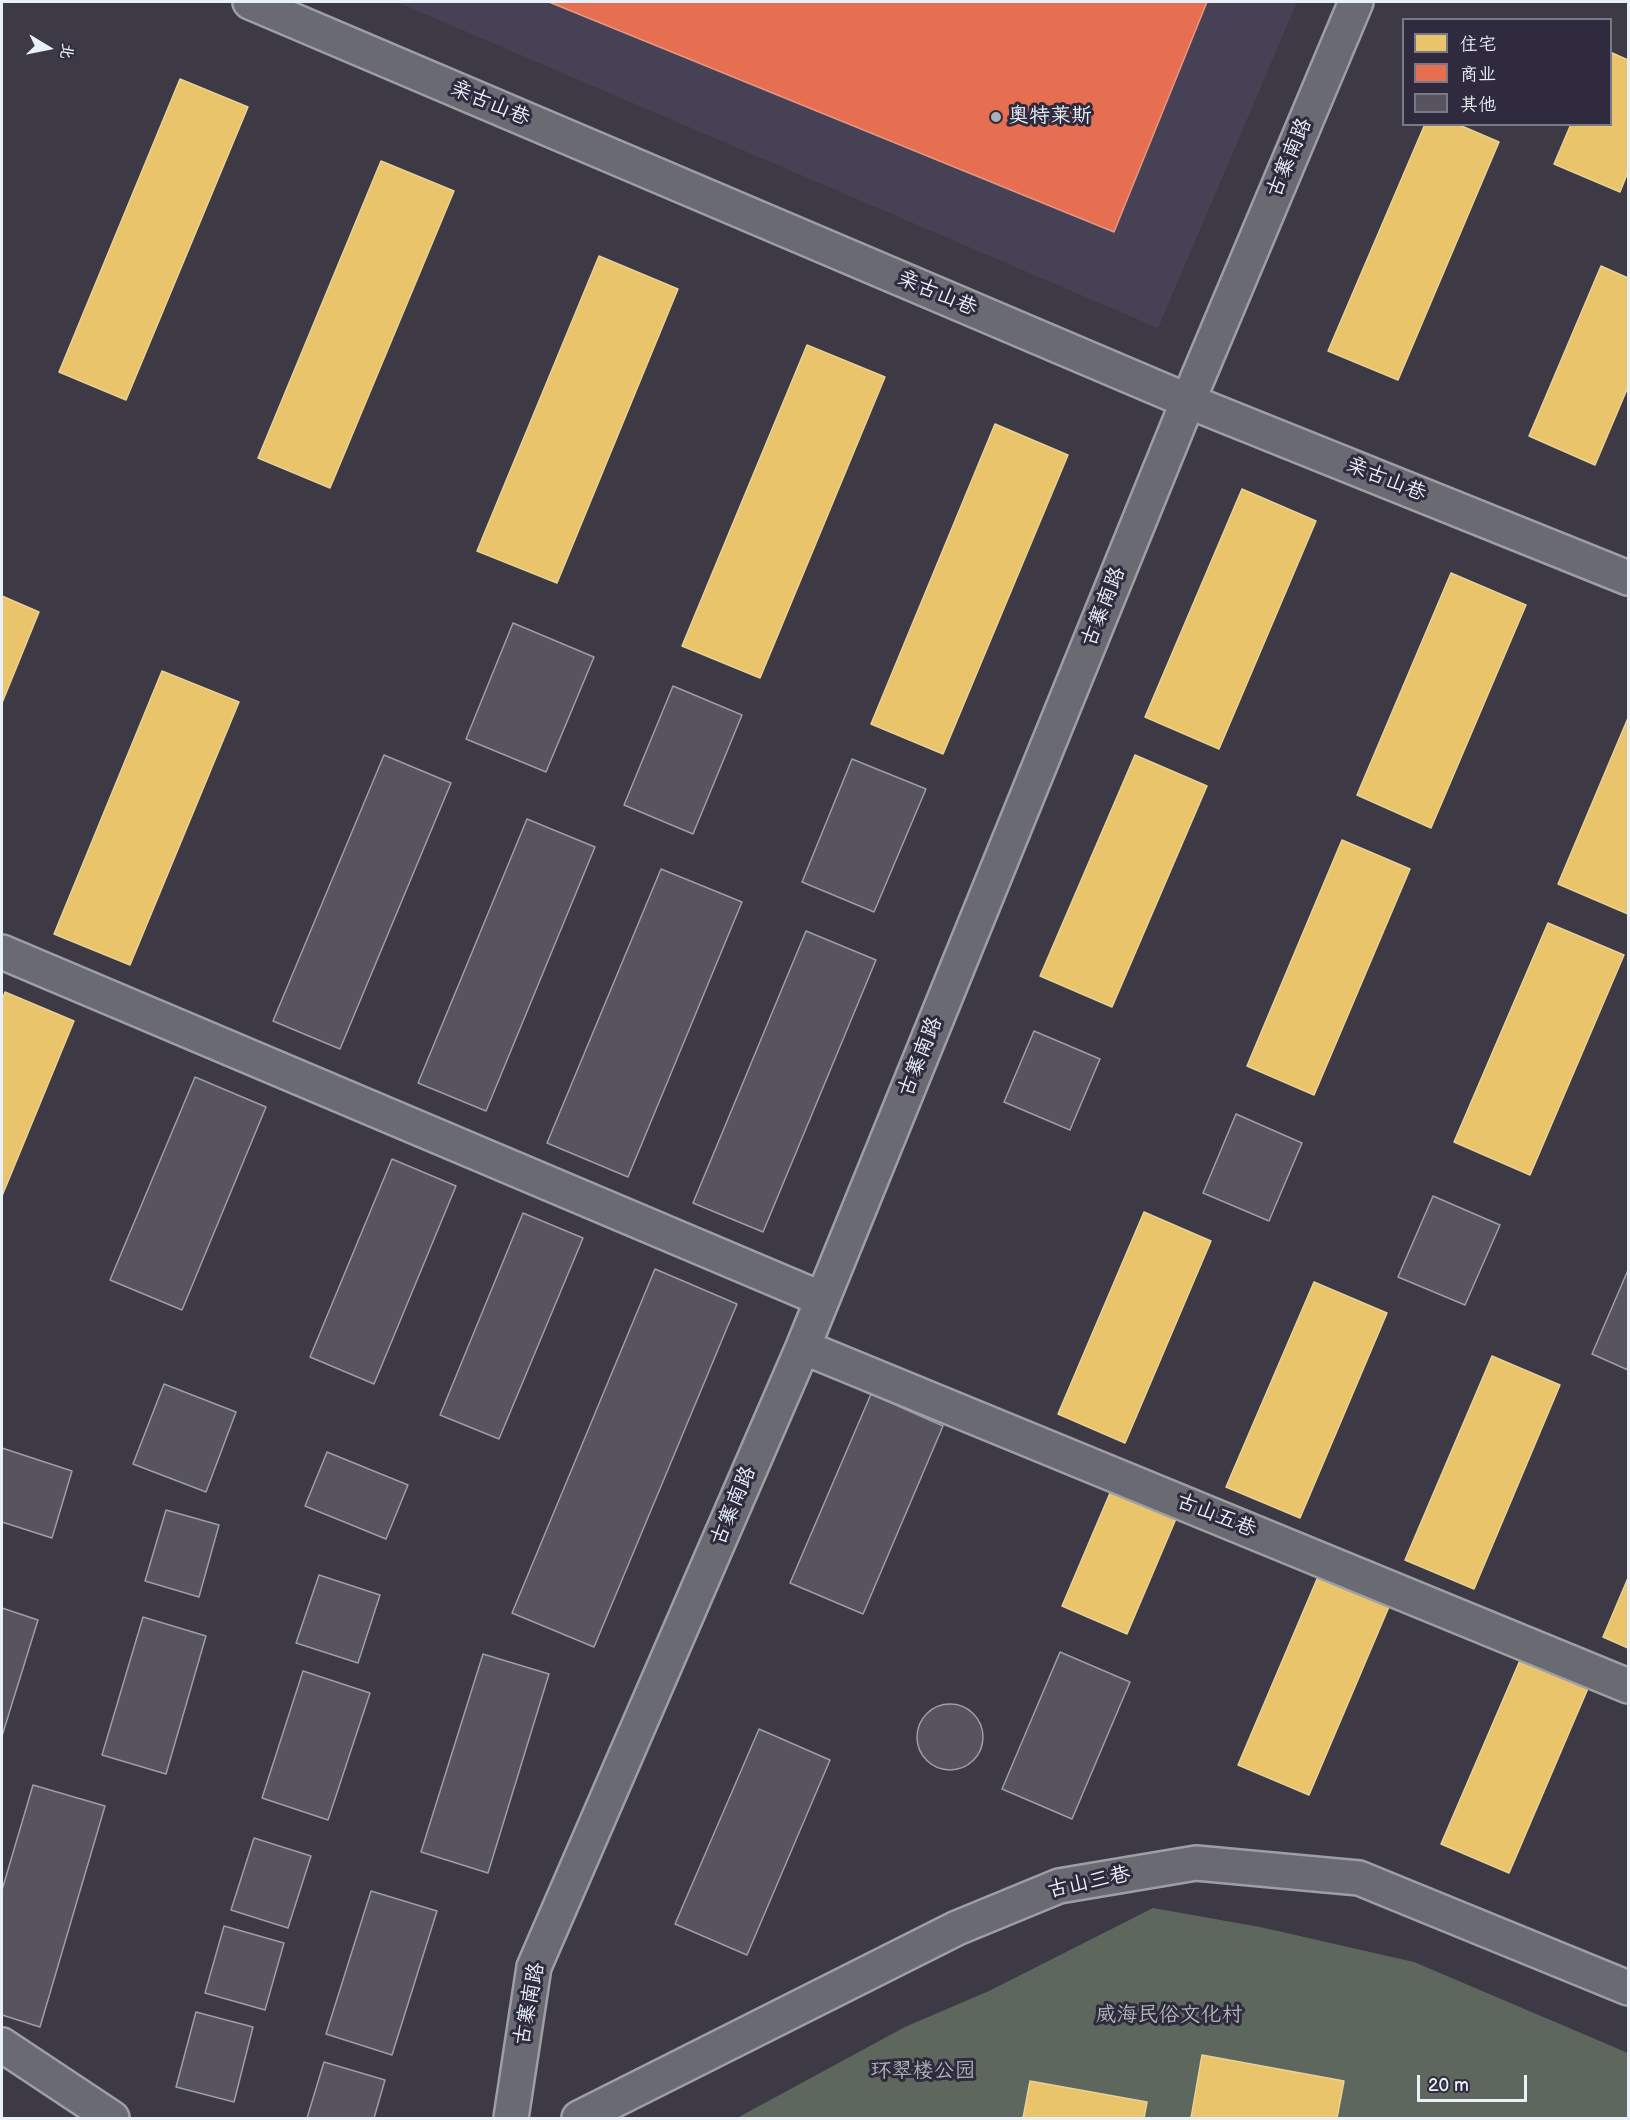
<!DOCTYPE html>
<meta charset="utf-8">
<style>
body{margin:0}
#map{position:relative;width:1630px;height:2120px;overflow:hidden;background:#3d3a45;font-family:"Balsamiq Sans","LXGW WenKai TC",sans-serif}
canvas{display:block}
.frame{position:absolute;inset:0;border:3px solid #e8f1f8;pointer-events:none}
.legend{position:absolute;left:1402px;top:18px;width:210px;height:108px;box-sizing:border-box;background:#2f2a3d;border:2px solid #797a88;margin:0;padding:8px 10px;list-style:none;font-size:18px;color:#e8f1f8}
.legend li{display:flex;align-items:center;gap:12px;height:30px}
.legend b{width:30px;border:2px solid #797a88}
.north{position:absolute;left:18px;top:18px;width:60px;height:60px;-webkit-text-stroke:4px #2f2a3d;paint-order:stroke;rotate:100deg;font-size:16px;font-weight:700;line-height:24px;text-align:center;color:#e8f1f8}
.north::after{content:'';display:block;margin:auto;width:21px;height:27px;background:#e8f1f8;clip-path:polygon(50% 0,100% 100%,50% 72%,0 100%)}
.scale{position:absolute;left:1417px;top:2075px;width:110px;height:27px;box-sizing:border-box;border:3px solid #e8f1f8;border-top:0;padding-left:8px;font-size:18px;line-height:21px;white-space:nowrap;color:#e8f1f8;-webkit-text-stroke:4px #2f2a3d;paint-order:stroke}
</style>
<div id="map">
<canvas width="1630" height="2120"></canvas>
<div class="frame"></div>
<ul class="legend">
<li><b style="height:16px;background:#e9c46a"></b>住宅</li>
<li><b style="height:16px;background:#e76f51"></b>商业</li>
<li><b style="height:16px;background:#57545f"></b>其他</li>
</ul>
<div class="north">北</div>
<div class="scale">20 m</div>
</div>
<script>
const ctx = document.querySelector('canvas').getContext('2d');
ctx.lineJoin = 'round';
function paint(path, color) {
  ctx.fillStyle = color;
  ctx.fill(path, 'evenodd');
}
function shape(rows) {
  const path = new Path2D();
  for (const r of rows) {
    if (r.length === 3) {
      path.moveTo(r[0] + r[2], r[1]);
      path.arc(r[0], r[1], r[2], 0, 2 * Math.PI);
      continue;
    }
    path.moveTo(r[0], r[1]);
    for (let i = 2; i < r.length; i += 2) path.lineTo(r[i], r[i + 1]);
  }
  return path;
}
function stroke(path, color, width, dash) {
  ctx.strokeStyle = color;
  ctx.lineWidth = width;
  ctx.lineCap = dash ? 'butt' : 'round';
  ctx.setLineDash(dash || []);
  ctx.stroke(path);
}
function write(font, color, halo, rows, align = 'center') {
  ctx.font = font + ' "Balsamiq Sans","LXGW WenKai TC",sans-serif';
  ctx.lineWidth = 6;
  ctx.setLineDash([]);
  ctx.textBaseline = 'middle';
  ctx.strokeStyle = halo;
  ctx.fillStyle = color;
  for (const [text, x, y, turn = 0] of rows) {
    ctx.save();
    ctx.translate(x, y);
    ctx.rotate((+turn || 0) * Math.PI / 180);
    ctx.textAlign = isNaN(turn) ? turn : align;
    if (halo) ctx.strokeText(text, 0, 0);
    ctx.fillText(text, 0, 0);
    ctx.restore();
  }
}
paint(shape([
 [397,2,1297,2,1158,328]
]), '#474156');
paint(shape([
 [1153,1908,1260,1927,1414,1962,1628,2053,1628,2118,737,2118,905,2027,989,1991]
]), '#5e675e');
const homes = shape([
 [1610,52,1628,60,1628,172,1620,192,1554,164,1571,124,1610,124,1610,52],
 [180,79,248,107,126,400,59,372,180,79],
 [1425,124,1457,124,1499,142,1398,380,1328,351,1425,124],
 [381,161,454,191,330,488,258,458,381,161],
 [599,256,678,289,557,583,477,551,599,256],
 [1601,266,1628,278,1628,387,1595,465,1529,436,1601,266],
 [807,345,885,377,760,678,682,646,807,345],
 [995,424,1068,455,943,754,871,724,995,424],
 [1242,489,1316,521,1219,749,1145,717,1242,489],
 [1451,573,1526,605,1431,828,1357,795,1451,573],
 [2,596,39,612,2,703,2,596],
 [162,671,239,702,130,965,54,934,162,671],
 [1628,718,1628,914,1558,884,1628,718],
 [1135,755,1207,786,1112,1007,1040,976,1135,755],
 [1342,840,1410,869,1314,1095,1247,1066,1342,840],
 [1548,923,1624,955,1530,1175,1454,1142,1548,923],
 [5,992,74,1021,2,1196,2,1001,5,992],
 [1144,1212,1211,1241,1125,1443,1058,1414,1144,1212],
 [1314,1282,1387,1313,1300,1518,1226,1487,1314,1282],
 [1492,1356,1560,1385,1474,1589,1405,1560,1492,1356],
 [1113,1486,1178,1514,1127,1634,1062,1606,1113,1486],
 [1320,1572,1391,1602,1309,1795,1238,1765,1320,1572],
 [1628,1578,1628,1648,1603,1637,1628,1578],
 [1521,1658,1589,1686,1509,1873,1441,1844,1521,1658],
 [1202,2055,1344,2081,1337,2118,1191,2118,1202,2055],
 [1030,2081,1147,2102,1144,2118,1023,2118,1030,2081]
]);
paint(homes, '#e9c46a');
stroke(homes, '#e9d295', 1.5);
const shops = shape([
 [549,2,1207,2,1114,232,549,2]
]);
paint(shops, '#e76f51');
stroke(shops, '#e79683', 1.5);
const building = shape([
 [513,623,594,657,546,772,466,739,513,623],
 [673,686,742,715,693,834,624,805,673,686],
 [384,755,451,783,340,1049,273,1021,384,755],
 [852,759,926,789,874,912,802,882,852,759],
 [527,819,595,847,486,1111,418,1083,527,819],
 [661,869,742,902,628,1177,547,1143,661,869],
 [806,931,876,960,763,1232,693,1203,806,931],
 [1034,1031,1100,1059,1070,1130,1004,1102,1034,1031],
 [195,1077,266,1107,182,1310,110,1280,195,1077],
 [1236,1114,1302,1143,1269,1221,1203,1193,1236,1114],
 [392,1159,456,1186,374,1384,310,1357,392,1159],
 [1433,1196,1500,1225,1465,1305,1398,1277,1433,1196],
 [523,1213,583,1238,499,1439,440,1415,523,1213],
 [655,1269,737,1304,594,1647,512,1613,655,1269],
 [1628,1270,1628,1370,1592,1354,1628,1270],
 [164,1384,236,1412,206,1492,133,1464,164,1384],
 [871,1394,943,1426,863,1614,790,1583,871,1394],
 [2,1448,72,1471,52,1538,2,1522,2,1448],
 [327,1452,408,1485,386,1539,305,1506,327,1452],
 [166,1510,219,1525,199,1597,145,1581,166,1510],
 [319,1575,380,1595,358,1663,296,1643,319,1575],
 [2,1608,38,1620,2,1736,2,1608],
 [143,1617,206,1636,166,1774,102,1755,143,1617],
 [1060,1652,1130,1682,1072,1819,1002,1789,1060,1652],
 [483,1654,549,1674,488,1873,421,1852,483,1654],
 [303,1671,370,1693,328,1820,262,1798,303,1671],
 [950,1737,33],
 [759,1729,830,1760,747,1955,675,1924,759,1729],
 [33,1785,105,1806,40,2027,2,2015,2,1890,33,1785],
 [254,1838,311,1856,288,1928,231,1910,254,1838],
 [371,1891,437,1911,392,2055,326,2034,371,1891],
 [224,1926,284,1943,265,2010,205,1993,224,1926],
 [196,2012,253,2027,234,2102,176,2087,196,2012],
 [324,2062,385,2080,374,2118,307,2118,324,2062]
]);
paint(building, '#57545f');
stroke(building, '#9e9ea5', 1.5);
const minor = shape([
 [250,2,1188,401,1628,578],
 [2,952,822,1299],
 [803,1347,1628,1686],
 [2,2045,112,2118],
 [511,2118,534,1967,803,1347,1188,401,1356,2],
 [579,2118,957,1928,1059,1886,1196,1863,1359,1878,1628,1988]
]);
stroke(minor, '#9e9ea5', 38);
stroke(minor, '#6a6b72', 33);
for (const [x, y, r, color] of [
 [996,117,6,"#acb1b9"]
]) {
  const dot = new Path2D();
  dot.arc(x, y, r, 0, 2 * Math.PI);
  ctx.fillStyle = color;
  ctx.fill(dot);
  stroke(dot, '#2f2a3d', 2);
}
write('21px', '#e8f1f8', '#2f2a3d', [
 ["亲古山巷",490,104,23],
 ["古寨南路",1290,158,-67],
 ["亲古山巷",937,294,23],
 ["亲古山巷",1386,480,22],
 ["古寨南路",1104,607,-68],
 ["古寨南路",921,1057,-68],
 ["古寨南路",734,1506,-67],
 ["古山五巷",1216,1516,22],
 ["古山三巷",1089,1883,-12],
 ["古寨南路",530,2004,-79]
]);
write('21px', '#e8f1f8', '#2f2a3d', [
 ["奥特莱斯",1008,117]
], 'left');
write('21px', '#acb6b4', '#2f2a3d', [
 ["威海民俗文化村",1169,2016],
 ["环翠楼公园",923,2072]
]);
</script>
